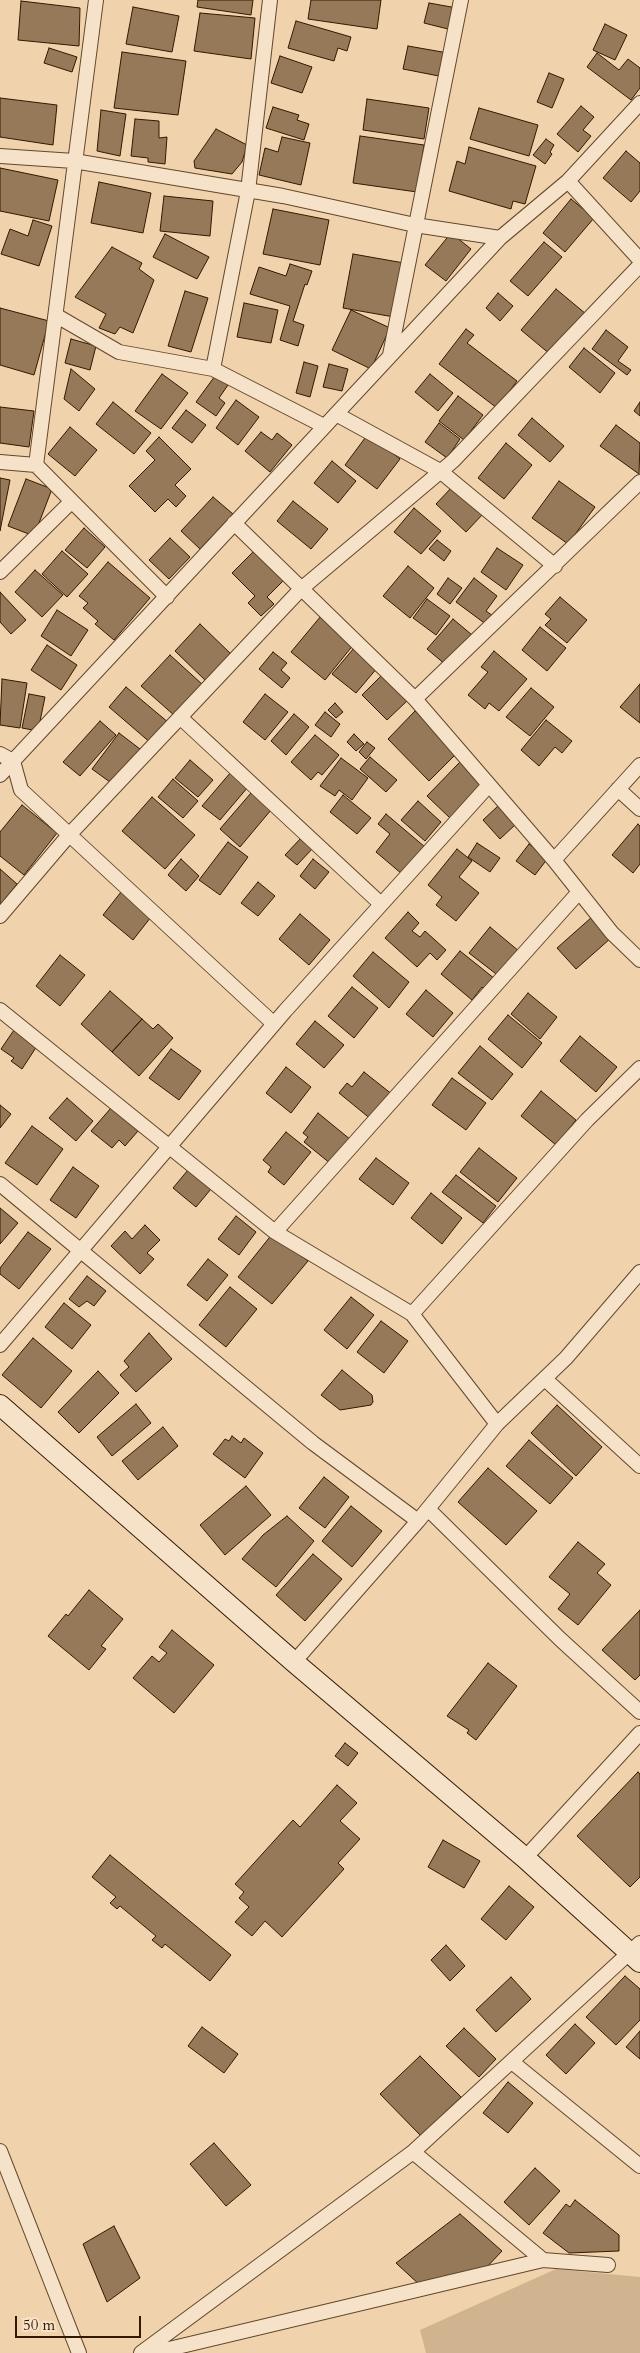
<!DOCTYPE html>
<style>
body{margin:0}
#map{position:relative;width:640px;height:2353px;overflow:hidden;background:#f0d3ac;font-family:Cardo,serif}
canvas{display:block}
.scale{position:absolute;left:15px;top:2316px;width:126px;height:22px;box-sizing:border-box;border:2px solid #331800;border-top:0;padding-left:6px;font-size:15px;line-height:18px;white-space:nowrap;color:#331800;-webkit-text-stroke:4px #f5e2c9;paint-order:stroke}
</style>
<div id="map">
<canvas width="640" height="2353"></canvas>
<div class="scale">50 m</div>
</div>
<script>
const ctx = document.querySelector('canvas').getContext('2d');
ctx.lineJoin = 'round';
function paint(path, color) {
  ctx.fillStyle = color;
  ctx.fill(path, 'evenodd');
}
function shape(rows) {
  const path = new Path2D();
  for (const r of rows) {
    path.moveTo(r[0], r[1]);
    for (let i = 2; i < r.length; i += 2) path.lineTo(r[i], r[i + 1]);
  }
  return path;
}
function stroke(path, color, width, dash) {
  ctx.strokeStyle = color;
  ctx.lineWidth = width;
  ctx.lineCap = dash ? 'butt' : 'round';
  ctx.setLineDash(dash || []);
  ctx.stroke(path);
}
paint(shape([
 [556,2269,640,2277,640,2353,426,2353,420,2330]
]), '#d0b38f');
const building = shape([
 [198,0,253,0,251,15,197,7,198,0],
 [311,0,381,0,377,29,308,19,311,0],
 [21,1,80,8,79,46,18,40,21,1],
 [429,3,457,8,452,30,424,23,429,3],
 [133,7,179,16,172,52,126,44,133,7],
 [200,13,255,18,251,59,194,51,200,13],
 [296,21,351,37,347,51,338,48,334,61,288,48,296,21],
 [605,24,627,35,615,60,593,50,605,24],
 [408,46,448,53,444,77,403,69,408,46],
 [49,48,77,57,72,72,44,63,49,48],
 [122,52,186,61,178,115,114,108,122,52],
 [597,53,619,70,628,59,640,68,640,88,631,100,587,67,597,53],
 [280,56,312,67,302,93,271,83,280,56],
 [549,73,564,79,552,108,537,102,549,73],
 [0,98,57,105,53,145,0,137,0,98],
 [367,99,429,108,424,139,363,130,367,99],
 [581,106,594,117,583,130,591,136,578,152,557,134,581,106],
 [273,107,299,115,297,120,309,124,304,140,266,128,273,107],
 [479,108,538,125,529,156,470,139,479,108],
 [101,110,126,114,120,156,97,151,101,110],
 [135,119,159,121,159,138,167,137,165,164,148,162,148,158,131,156,135,119],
 [216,129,247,145,242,162,232,174,195,168,194,161,216,129],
 [360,136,424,145,417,192,353,183,360,136],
 [282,137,310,143,301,185,259,175,265,148,278,152,282,137],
 [546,139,554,145,550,152,552,154,545,164,533,155,546,139],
 [469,147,536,166,525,204,513,201,511,209,449,191,457,161,465,164,469,147],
 [626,151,640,163,640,191,631,202,603,178,626,151],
 [0,168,58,180,49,221,0,211,0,168],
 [99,182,151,193,143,233,91,223,99,182],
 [164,196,213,201,210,236,160,231,164,196],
 [571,199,594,218,565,252,543,233,571,199],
 [273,209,329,220,320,265,263,254,273,209],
 [33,220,52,226,39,266,1,254,10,229,28,236,33,220],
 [451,233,471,249,446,281,425,265,451,233],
 [165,234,209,257,197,279,153,257,165,234],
 [544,242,562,257,528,296,510,281,544,242],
 [112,247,142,263,139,269,154,280,133,333,120,327,115,334,99,328,106,314,75,297,112,247],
 [353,254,404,263,394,317,343,308,353,254],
 [290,264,312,271,307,285,305,284,293,321,304,325,298,346,280,340,290,306,250,294,259,267,286,276,290,264],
 [556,289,586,314,551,355,521,330,556,289],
 [185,291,208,298,191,352,168,346,185,291],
 [498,293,513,306,500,321,486,308,498,293],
 [244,303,278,310,271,343,237,337,244,303],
 [0,308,49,321,34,375,0,365,0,308],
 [351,310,390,328,371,369,332,350,351,310],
 [466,329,474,335,467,343,517,381,497,408,439,364,466,329],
 [606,330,628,347,618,361,631,370,627,375,592,349,606,330],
 [71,339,96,346,90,370,65,363,71,339],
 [584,348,615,373,600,393,569,367,584,348],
 [304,362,318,366,310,397,296,393,304,362],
 [329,364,348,369,342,391,323,387,329,364],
 [71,369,95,389,79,411,64,399,71,369],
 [162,374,188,393,161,429,135,411,162,374],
 [430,374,453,393,438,411,415,392,430,374],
 [215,376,228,385,219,398,225,403,216,416,196,402,215,376],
 [458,396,483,415,464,440,439,421,458,396],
 [236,400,259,417,238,445,216,428,236,400],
 [113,402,151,433,134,454,96,424,113,402],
 [640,402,640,416,634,411,640,402],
 [0,407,34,411,29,447,0,443,0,407],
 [186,410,206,425,192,443,172,428,186,410],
 [532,418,564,446,550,462,518,435,532,418],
 [439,423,460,439,447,458,425,442,439,423],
 [616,425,640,443,639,474,600,446,616,425],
 [70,427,97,450,75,476,48,454,70,427],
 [261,432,272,440,277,433,292,445,270,472,245,451,261,432],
 [368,434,400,459,377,489,345,465,368,434],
 [159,437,191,469,175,485,186,496,176,507,168,499,155,512,129,486,155,460,146,451,159,437],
 [506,443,532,465,504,499,478,478,506,443],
 [332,461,356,481,338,503,314,483,332,461],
 [0,478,10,480,0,531,0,478],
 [26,479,52,489,34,536,8,526,26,479],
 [559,481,595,507,568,544,532,518,559,481],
 [453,486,483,514,466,532,436,504,453,486],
 [213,497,233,514,200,549,181,531,213,497],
 [293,501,328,529,311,549,277,521,293,501],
 [414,508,441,531,421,554,394,532,414,508],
 [84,528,105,547,87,568,65,550,84,528],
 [170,538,190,557,169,579,149,560,170,538],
 [437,540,451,551,444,561,429,549,437,540],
 [497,548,523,565,506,590,481,572,497,548],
 [255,550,284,580,267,597,274,604,261,616,248,603,255,596,232,573,255,550],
 [62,551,88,574,67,597,42,574,62,551],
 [108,562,150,598,114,640,95,624,98,621,83,608,88,603,79,596,108,562],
 [408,566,434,588,410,618,383,596,408,566],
 [35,570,63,595,42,617,15,592,35,570],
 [448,578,462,588,450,604,437,594,448,578],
 [474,578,497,596,486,611,493,616,487,625,456,602,474,578],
 [0,592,26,620,11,634,0,622,0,592],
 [560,597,587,620,567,643,545,625,551,619,545,614,560,597],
 [427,599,450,616,436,635,413,618,427,599],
 [57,610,88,630,71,656,41,636,57,610],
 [321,616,354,644,325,680,291,652,321,616],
 [453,619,472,635,446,665,427,649,453,619],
 [200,624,232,655,207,682,175,651,200,624],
 [540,627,566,648,547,671,522,650,540,627],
 [47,645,77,665,61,690,31,670,47,645],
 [354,648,378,667,356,693,332,674,354,648],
 [494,651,527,679,499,711,489,703,485,709,468,695,488,672,481,667,494,651],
 [273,652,287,663,281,670,290,678,282,688,259,669,273,652],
 [170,655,203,685,175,716,141,686,170,655],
 [382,675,408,700,387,720,362,695,382,675],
 [2,679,27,683,20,728,0,725,2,679],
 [640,684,640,723,620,707,640,684],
 [126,687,169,723,152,744,109,707,126,687],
 [531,688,554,707,530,736,506,717,531,688],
 [29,694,45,697,38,731,22,728,29,694],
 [265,694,288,712,265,740,243,722,265,694],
 [335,703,343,712,336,718,328,710,335,703],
 [415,711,457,753,429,781,388,739,415,711],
 [325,712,340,724,331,737,315,725,325,712],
 [294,714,309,727,286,755,271,741,294,714],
 [546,720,572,741,562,753,555,747,539,766,521,750,546,720],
 [100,721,116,735,80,776,63,762,100,721],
 [119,733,140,749,114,785,92,769,119,733],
 [354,734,364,744,356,751,347,742,354,734],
 [315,735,339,755,322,775,318,772,311,780,291,762,315,735],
 [367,742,375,748,366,759,359,752,367,742],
 [370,757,397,780,386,792,360,769,370,757],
 [341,758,368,778,352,800,339,790,335,796,320,786,341,758],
 [190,760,213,780,198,797,175,778,190,760],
 [460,762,483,784,451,819,427,796,460,762],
 [231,772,248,787,220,820,202,806,231,772],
 [173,779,198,801,183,818,158,797,173,779],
 [251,793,271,810,240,847,220,829,251,793],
 [343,795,371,818,357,834,330,812,343,795],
 [152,797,195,835,165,869,122,831,152,797],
 [418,801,441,822,425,841,401,820,418,801],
 [22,805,57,833,24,875,0,856,0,832,22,805],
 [498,806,516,824,500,839,483,820,498,806],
 [386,814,425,847,402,874,376,852,390,834,378,824,386,814],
 [638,824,640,826,640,864,633,873,612,855,638,824],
 [302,837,314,847,297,865,285,855,302,837],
 [228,842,248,857,220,895,199,880,228,842],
 [477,843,500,858,490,872,468,857,477,843],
 [529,844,548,858,535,875,516,861,529,844],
 [457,849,472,861,459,877,479,893,456,921,436,905,442,897,428,885,457,849],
 [181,859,199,876,186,891,168,875,181,859],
 [313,859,329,872,315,889,300,876,313,859],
 [0,869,17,884,0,905,0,869],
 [258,882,275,896,258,916,241,903,258,882],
 [121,892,151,917,133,940,103,915,121,892],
 [408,912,419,923,412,931,420,937,425,931,446,950,437,960,430,953,417,967,385,938,408,912],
 [300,914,330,940,309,965,279,939,300,914],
 [592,917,611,938,576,969,557,948,592,917],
 [490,927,520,952,500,977,469,953,490,927],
 [460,951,495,979,486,991,482,987,472,1000,441,974,460,951],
 [373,952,409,982,389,1008,353,976,373,952],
 [60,955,85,975,60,1006,36,986,60,955],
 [352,987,378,1008,354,1038,328,1016,352,987],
 [426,990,453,1013,433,1037,406,1014,426,990],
 [110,991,142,1019,112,1052,81,1024,110,991],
 [528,993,557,1017,540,1039,511,1014,528,993],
 [508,1015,542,1043,522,1068,488,1039,508,1015],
 [142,1019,153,1029,158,1024,173,1038,139,1076,112,1052,142,1019],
 [315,1021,344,1045,324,1068,296,1044,315,1021],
 [14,1030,37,1046,22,1069,11,1061,14,1058,1,1049,14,1030],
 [580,1036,617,1067,596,1092,560,1061,580,1036],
 [480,1046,513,1074,492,1100,458,1073,480,1046],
 [171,1049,201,1071,179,1100,149,1078,171,1049],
 [286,1067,311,1087,291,1113,266,1093,286,1067],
 [364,1072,393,1095,372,1120,339,1093,347,1083,352,1087,364,1072],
 [452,1078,486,1103,466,1130,432,1105,452,1078],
 [541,1091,576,1120,556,1145,521,1116,541,1091],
 [67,1098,93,1121,76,1141,49,1118,67,1098],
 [0,1105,11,1114,0,1128,0,1105],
 [111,1108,138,1131,125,1146,119,1140,112,1148,91,1131,111,1108],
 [318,1113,351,1140,331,1164,304,1142,308,1137,303,1133,318,1113],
 [32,1126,63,1149,37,1185,5,1163,32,1126],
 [286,1132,311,1152,284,1185,268,1172,271,1167,263,1160,286,1132],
 [479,1148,517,1178,498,1202,460,1172,479,1148],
 [376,1158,409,1183,393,1205,359,1179,376,1158],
 [73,1167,99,1186,76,1218,50,1200,73,1167],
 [188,1170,211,1189,196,1207,173,1188,188,1170],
 [456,1175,496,1206,483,1223,442,1192,456,1175],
 [431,1193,462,1218,442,1244,411,1218,431,1193],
 [0,1208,18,1223,0,1244,0,1208],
 [236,1216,256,1232,239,1255,218,1239,236,1216],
 [145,1225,160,1240,147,1253,154,1259,140,1274,111,1246,125,1231,132,1239,145,1225],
 [28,1232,51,1249,19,1289,0,1274,0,1268,28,1232],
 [273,1233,308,1261,272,1304,238,1277,273,1233],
 [208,1259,228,1275,207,1301,187,1285,208,1259],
 [87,1276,106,1291,94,1306,87,1301,79,1307,69,1299,87,1276],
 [230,1287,257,1309,226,1347,199,1325,230,1287],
 [351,1297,374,1315,347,1349,324,1330,351,1297],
 [64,1303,91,1325,72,1349,45,1327,64,1303],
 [381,1321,408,1341,384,1373,357,1352,381,1321],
 [149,1333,172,1359,136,1392,120,1375,129,1367,124,1361,149,1333],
 [33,1338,72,1371,41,1408,2,1375,33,1338],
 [342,1370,372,1395,373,1402,371,1405,340,1410,321,1395,342,1370],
 [98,1371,119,1393,79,1433,58,1412,98,1371],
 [136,1404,151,1423,112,1456,97,1437,136,1404],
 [557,1405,602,1447,576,1476,531,1433,557,1405],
 [163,1427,178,1446,138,1480,122,1461,163,1427],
 [232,1436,241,1443,244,1438,263,1453,245,1478,213,1454,225,1439,229,1441,232,1436],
 [529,1440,573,1478,550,1504,506,1466,529,1440],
 [488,1468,537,1511,506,1545,458,1502,488,1468],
 [324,1477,349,1497,325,1528,299,1508,324,1477],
 [246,1486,271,1515,225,1555,200,1525,246,1486],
 [351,1506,382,1531,352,1567,322,1541,351,1506],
 [287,1516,314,1541,276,1587,242,1559,263,1535,287,1516],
 [578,1542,605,1564,597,1573,611,1585,578,1625,558,1609,570,1594,549,1577,578,1542],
 [313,1554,342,1579,305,1621,276,1595,313,1554],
 [89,1590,123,1619,101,1646,106,1649,89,1670,48,1636,66,1614,68,1616,89,1590],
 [640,1610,640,1675,635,1680,602,1650,640,1610],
 [172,1630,214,1665,174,1713,133,1678,152,1656,159,1662,167,1653,159,1647,172,1630],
 [488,1663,517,1686,476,1740,467,1733,469,1730,447,1716,488,1663],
 [345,1743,358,1753,348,1766,335,1756,345,1743],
 [638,1772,640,1774,640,1877,630,1887,577,1836,638,1772],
 [337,1785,357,1803,340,1821,360,1839,338,1863,344,1869,282,1937,265,1921,252,1936,235,1922,249,1907,239,1898,244,1892,235,1884,293,1820,300,1827,337,1785],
 [443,1840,480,1861,464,1888,428,1867,443,1840],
 [110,1855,231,1955,210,1981,165,1944,162,1948,152,1940,156,1936,120,1906,117,1909,110,1903,116,1897,92,1877,110,1855],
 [509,1886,534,1907,506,1940,481,1919,509,1886],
 [446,1945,465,1966,450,1981,431,1960,446,1945],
 [625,1976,640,1989,640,2020,616,2045,586,2017,625,1976],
 [511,1977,531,1999,496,2032,476,2010,511,1977],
 [575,2024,595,2043,566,2074,546,2055,575,2024],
 [202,2027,238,2054,224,2073,188,2046,202,2027],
 [464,2028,496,2059,479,2077,446,2046,464,2028],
 [640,2031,640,2059,626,2047,640,2031],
 [420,2056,461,2097,421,2136,380,2094,420,2056],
 [508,2082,533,2103,508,2133,483,2113,508,2082],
 [214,2143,251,2185,226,2206,190,2164,214,2143],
 [535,2168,560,2191,529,2225,504,2202,535,2168],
 [575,2200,619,2235,619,2251,569,2253,543,2233,566,2204,570,2207,575,2200],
 [460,2214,502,2251,485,2269,422,2287,396,2263,460,2214],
 [114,2226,140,2278,107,2302,83,2244,114,2226]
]);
paint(building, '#957959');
stroke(building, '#331800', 1);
const street = shape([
 [0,156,74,161,283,196,415,225,500,238],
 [568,181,640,260],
 [57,316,119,352,213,369,324,426],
 [390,355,461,0],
 [213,369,248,191,270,0],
 [336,414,440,471,555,566],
 [0,462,36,465,167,597],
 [36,465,96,0],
 [234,523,415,699,554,860,612,933,640,960],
 [0,572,71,502],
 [415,699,640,482],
 [180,717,381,904],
 [0,754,13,761,21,790,274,1024],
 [0,775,500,238,568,181,640,103],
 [618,789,640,809],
 [554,860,640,765],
 [0,916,69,835,301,589,453,461,640,265],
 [0,1010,275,1232,412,1314,497,1424],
 [0,1184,313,1443,418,1521],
 [275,1232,579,892],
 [412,1314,587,1120,640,1068],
 [0,1345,285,1011,489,785],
 [545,1379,640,1466],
 [428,1509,560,1639,640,1712],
 [294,1662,418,1521,497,1424,566,1358,640,1272],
 [525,1858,640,1733],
 [512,2062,640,2166],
 [0,2151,79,2353],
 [413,2152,543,2260,608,2265],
 [141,2353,413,2152,640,1943],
 [152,2353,543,2260]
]);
const secondary = shape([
 [0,1405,294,1662,525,1858,640,1962]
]);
stroke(street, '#62472b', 16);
stroke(secondary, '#331800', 22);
stroke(street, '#f5e2c9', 14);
stroke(secondary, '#f5e2c9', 20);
</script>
